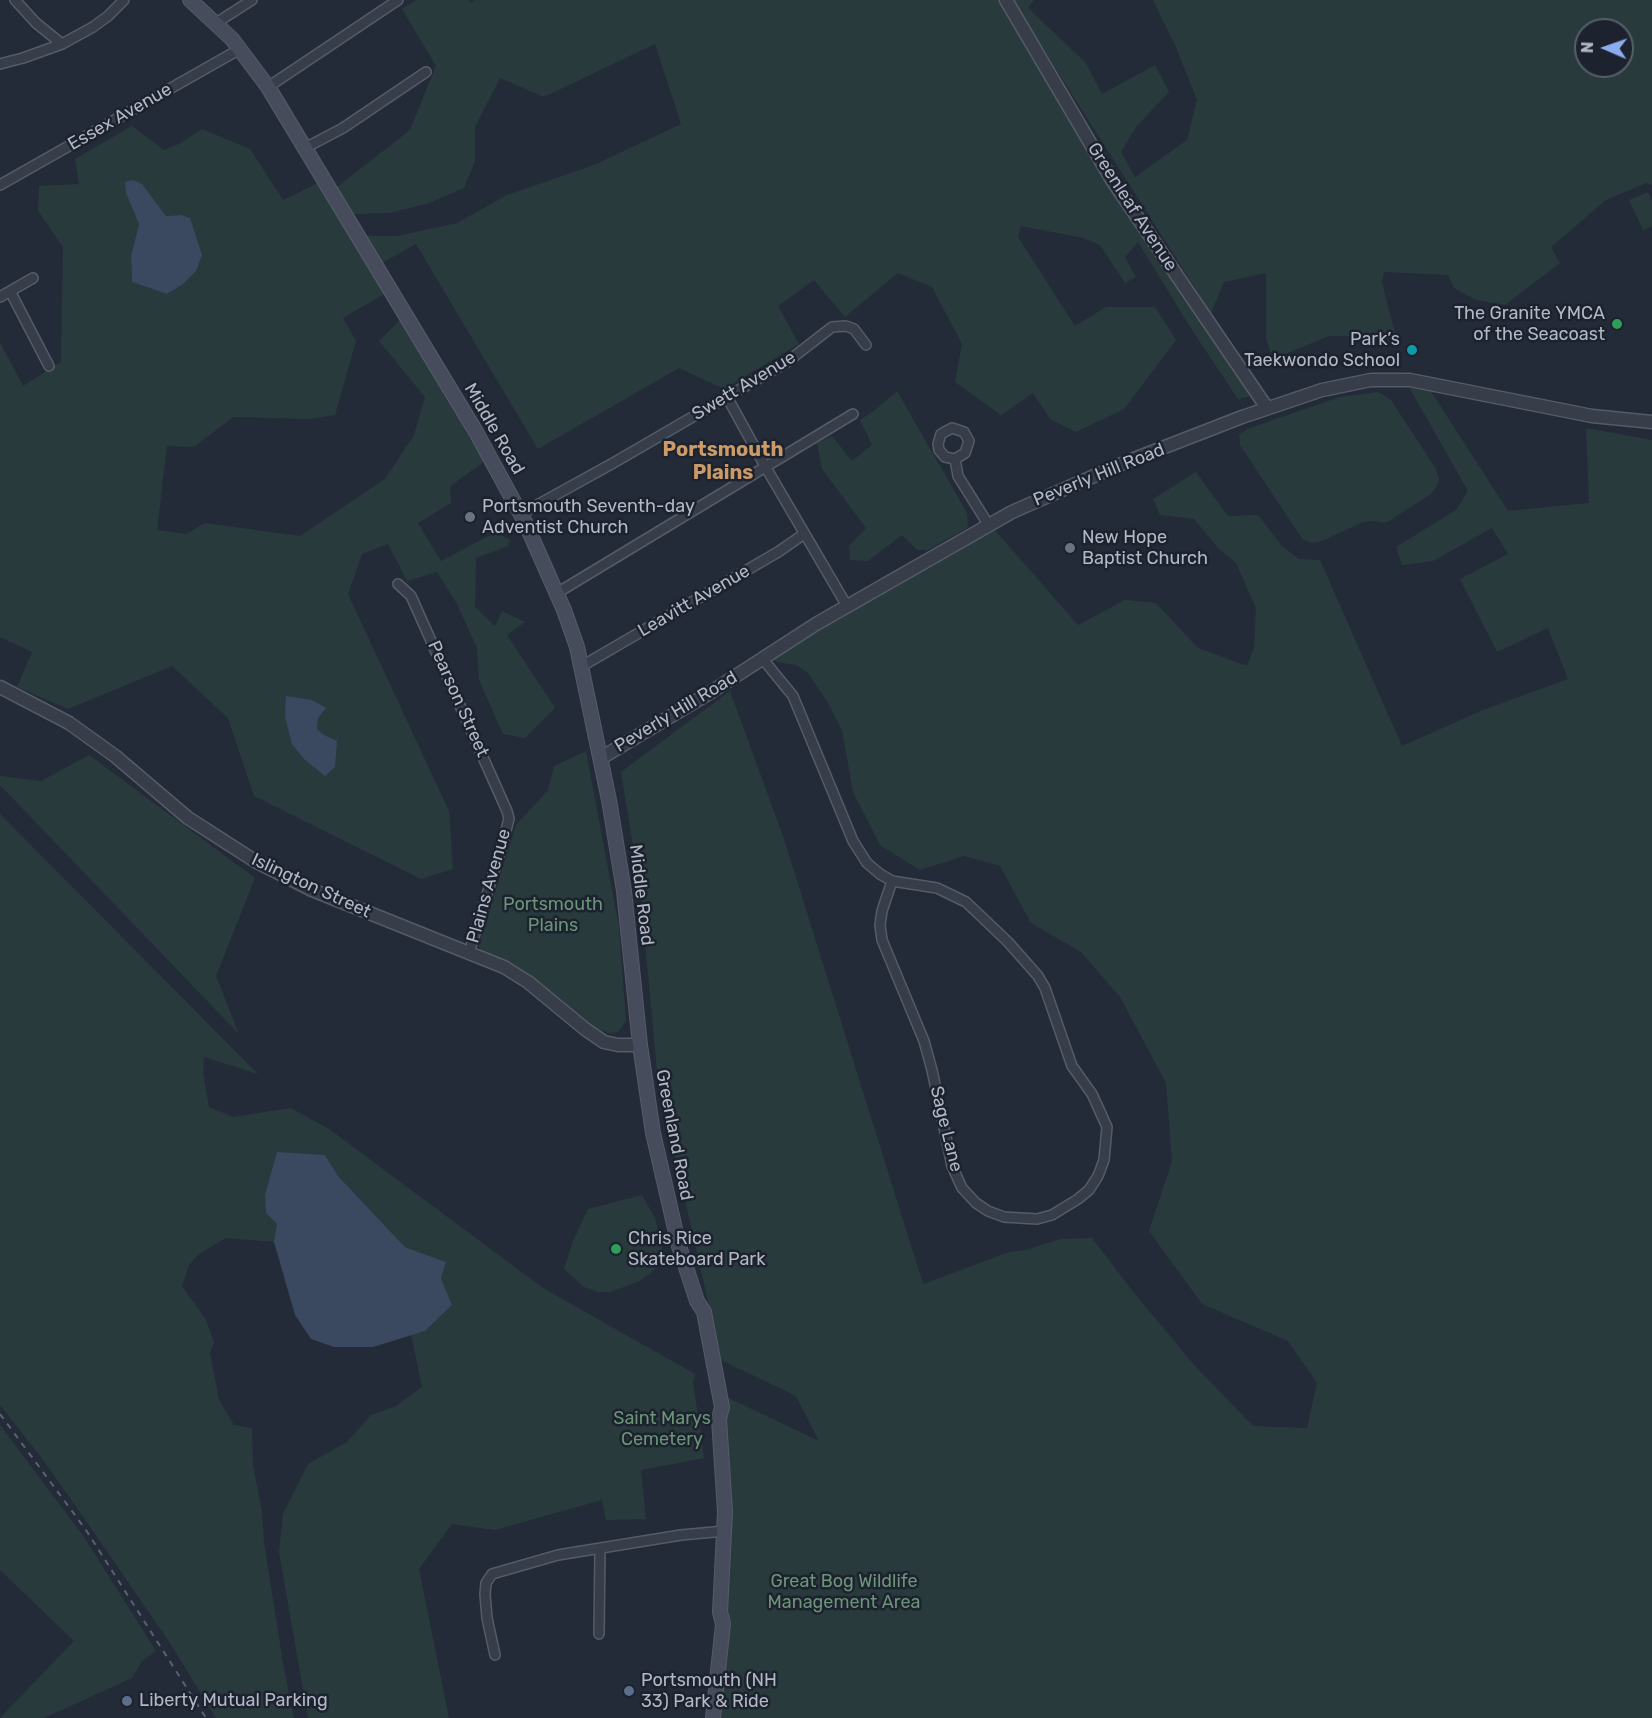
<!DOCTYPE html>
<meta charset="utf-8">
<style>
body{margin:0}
#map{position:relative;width:1652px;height:1718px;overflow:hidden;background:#242b38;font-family:Rubik,sans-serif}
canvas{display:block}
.north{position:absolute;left:1574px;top:18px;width:60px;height:60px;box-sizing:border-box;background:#1c222e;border:2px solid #585e6a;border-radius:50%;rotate:272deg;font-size:16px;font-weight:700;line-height:24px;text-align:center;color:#b2b8c5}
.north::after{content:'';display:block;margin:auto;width:21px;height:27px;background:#8dacef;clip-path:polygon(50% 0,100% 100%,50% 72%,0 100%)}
</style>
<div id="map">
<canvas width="1652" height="1718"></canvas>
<div class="north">N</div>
</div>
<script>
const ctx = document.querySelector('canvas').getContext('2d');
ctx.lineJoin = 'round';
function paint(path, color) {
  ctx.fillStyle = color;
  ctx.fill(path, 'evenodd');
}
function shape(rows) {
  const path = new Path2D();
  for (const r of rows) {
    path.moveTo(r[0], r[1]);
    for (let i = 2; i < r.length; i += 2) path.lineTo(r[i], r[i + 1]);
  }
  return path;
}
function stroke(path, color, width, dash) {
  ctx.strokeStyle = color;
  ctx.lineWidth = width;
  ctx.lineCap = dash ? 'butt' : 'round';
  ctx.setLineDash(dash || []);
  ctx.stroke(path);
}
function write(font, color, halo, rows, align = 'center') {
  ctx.font = font + ' Rubik,sans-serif';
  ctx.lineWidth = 5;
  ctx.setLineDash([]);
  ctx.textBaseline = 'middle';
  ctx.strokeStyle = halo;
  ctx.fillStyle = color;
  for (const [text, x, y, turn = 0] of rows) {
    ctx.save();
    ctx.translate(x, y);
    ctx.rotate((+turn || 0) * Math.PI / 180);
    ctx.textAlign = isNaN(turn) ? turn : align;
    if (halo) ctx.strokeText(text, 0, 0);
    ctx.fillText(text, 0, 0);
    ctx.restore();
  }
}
paint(shape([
 [417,0,468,0,471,3,475,0,999,0,1072,122,1251,390,1249,397,1238,399,1192,330,1138,242,1125,257,1136,277,1125,283,1100,245,1083,238,1021,226,1018,237,1075,326,1106,307,1155,307,1176,340,1124,409,1076,432,1050,419,1033,393,1001,415,955,382,962,344,932,287,898,273,845,317,814,280,778,306,799,344,724,389,679,368,538,449,416,244,382,263,366,236,397,236,457,223,507,195,594,165,681,124,655,44,544,97,500,78,475,127,475,161,464,188,429,203,390,213,354,214,337,187,410,130,436,66,402,9],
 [1012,0,1034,0,1028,8,1086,63,1102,94,1155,65,1169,92,1136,127,1121,152,1135,177,1187,140,1197,100,1175,45,1153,0,1652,0,1652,185,1646,183,1606,200,1551,247,1560,263,1505,305,1476,300,1454,288,1448,275,1384,272,1382,283,1397,340,1371,336,1329,336,1273,359,1266,339,1266,273,1224,282,1211,313],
 [1586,30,1622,30,1622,66,1586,66],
 [132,126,164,150,181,143,202,129,250,149,283,200,318,183,384,294,343,318,356,341,335,415,309,419,233,417,194,447,167,446,157,530,186,534,205,523,300,536,385,479,414,435,425,397,379,341,400,320,484,462,450,486,451,503,418,523,441,561,496,532,510,540,508,546,476,558,475,607,495,626,502,611,525,622,507,635,555,708,525,738,503,734,479,680,477,648,457,604,437,572,407,581,388,544,362,554,348,594,449,811,453,869,421,879,254,796,228,718,172,666,68,709,17,687,32,652,0,637,0,342,23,386,61,362,63,247,38,211,39,186,79,184,75,159],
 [160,210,166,216,181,215,167,294,132,282,131,256,139,224],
 [325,708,318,718,317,729,324,735,285,717],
 [1648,192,1652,201,1652,226,1643,230,1629,200],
 [1409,387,1430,390,1508,511,1589,503,1586,428,1652,440,1652,1718,711,1718,723,1500,718,1393,819,1441,796,1396,719,1359,717,1352,719,1350,658,1081,640,889,621,772,730,691,783,836,923,1284,921,1285,1009,1252,1026,1250,1060,1239,1092,1238,1134,1293,1194,1365,1253,1426,1307,1428,1317,1383,1288,1341,1202,1304,1149,1231,1172,1161,1166,1083,1120,997,1081,952,1031,923,1000,866,964,856,920,870,880,845,853,792,842,730,827,701,808,673,796,665,777,662,774,659,817,629,993,528,1078,625,1125,600,1156,603,1198,648,1247,666,1254,648,1256,608,1236,563,1219,549,1194,519,1160,515,1153,499,1196,472,1228,516,1258,515,1282,546,1299,559,1320,560,1402,746,1483,710,1568,679,1548,628,1497,652,1460,579,1508,554,1492,528,1433,561,1402,565,1396,547,1456,510,1468,491],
 [897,391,967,513,968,527,928,550,917,550,902,535,868,561,850,560,849,546,866,528,822,469,817,443,832,436,852,461,872,445,860,420,875,410],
 [1378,392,1391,400,1436,469,1439,480,1436,487,1432,493,1386,523,1374,521,1363,522,1322,541,1313,543,1303,540,1240,445,1239,435,1247,429,1340,397],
 [586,751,619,927,626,1021,618,1032,608,1033,592,1026,519,968,485,953,478,946,516,825,548,790,554,766],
 [89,755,255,878,216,976,239,1034,0,785,0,776,41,781],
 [0,814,258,1074,204,1057,203,1073,209,1107,233,1117,291,1108,329,1129,543,1288,695,1374,693,1382,704,1458,641,1470,646,1519,606,1520,602,1500,495,1530,452,1524,419,1569,449,1718,308,1718,279,1552,283,1514,308,1464,347,1442,371,1415,396,1406,422,1387,411,1334,425,1331,452,1305,441,1278,446,1262,405,1247,338,1176,325,1155,266,1212,277,1224,274,1242,226,1238,199,1254,189,1265,182,1286,206,1320,214,1342,210,1353,219,1400,234,1425,252,1428,253,1465,262,1513,264,1542,283,1663,294,1718,216,1718,170,1643,84,1518,41,1457,0,1405],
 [642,1195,655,1218,662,1243,662,1259,658,1267,640,1281,610,1292,598,1292,584,1287,564,1269,573,1241,588,1209],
 [0,1425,84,1537,156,1651,142,1661,132,1678,44,1718,0,1718,74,1641,0,1570]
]), '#293a3c');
paint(shape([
 [133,180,142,184,166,216,181,215,190,218,202,255,196,271,183,284,167,294,132,282,131,256,139,224,126,193,125,182],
 [286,696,312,700,326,708,318,718,317,729,324,735,337,741,335,767,325,776,304,759,292,744,285,717],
 [277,1152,325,1155,338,1176,405,1247,446,1262,441,1278,452,1305,425,1331,373,1347,334,1347,311,1339,295,1315,274,1242,277,1224,266,1213,265,1195]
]), '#3a4860');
const minor = shape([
 [15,0,36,23,62,44],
 [216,23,252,0],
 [0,64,23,58,62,44,93,27,108,16,124,0],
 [268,87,398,0],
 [305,148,343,128,426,72],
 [0,185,240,49],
 [10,291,49,366],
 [0,297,33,278],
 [727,397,765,466,847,606],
 [955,459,965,453,969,441,964,432,952,428,941,434,938,444,939,450,945,457,955,459,958,476,988,524],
 [521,514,615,462,787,362,832,327,846,326,854,329,866,345],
 [398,584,411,596,507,811,509,819,503,842,469,953],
 [557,593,853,414],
 [762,658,793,696,853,841,867,863,880,874,892,881,937,888,966,902,1008,942,1038,976,1045,988,1072,1066,1092,1094,1107,1127,1104,1160,1098,1176,1089,1190,1078,1199,1052,1215,1037,1219,1004,1217,988,1211,976,1203,962,1188,952,1166,932,1070,924,1041,882,940,880,925,882,911,892,881],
 [582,666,778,552,804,534],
 [599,1634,600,1549],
 [495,1655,487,1618,485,1594,486,1583,492,1574,558,1555,681,1535,725,1531]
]);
const tertiary = shape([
 [1006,0,1112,180,1267,408],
 [0,687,69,723,115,756,188,818,255,861,312,890,504,967,528,982,585,1029,604,1042,618,1045,640,1045],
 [601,758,711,692,816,624,1012,512,1126,462,1242,417,1322,390,1371,380,1410,380,1592,416,1652,422]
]);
const secondary = shape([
 [190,0,232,39,268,87,476,432,525,522,564,610,577,647,609,800,624,891,640,1045,653,1133,679,1246,697,1301,704,1312,722,1407,719,1419,725,1512,720,1612,723,1624,713,1718]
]);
stroke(minor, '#555b67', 12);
stroke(tertiary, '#555b67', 15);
stroke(secondary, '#555b67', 16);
stroke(minor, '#373d49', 9);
stroke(tertiary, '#373d49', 12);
stroke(secondary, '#464c5c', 14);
stroke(shape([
 [0,1414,86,1530,206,1718]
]), '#596170', 2, [6, 6]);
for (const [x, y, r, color] of [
 [1617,324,6,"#2e9e5b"],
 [1412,350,6,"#0f9aa8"],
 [470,517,6,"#6b7280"],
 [1070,548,6,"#6b7280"],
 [616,1249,6,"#2e9e5b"],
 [629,1691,6,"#5c6f8a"],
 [127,1701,6,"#5c6f8a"]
]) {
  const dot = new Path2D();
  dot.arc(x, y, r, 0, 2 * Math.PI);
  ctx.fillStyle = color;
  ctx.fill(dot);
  stroke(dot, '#1c222e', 2);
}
write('18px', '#b2b8c5', '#1c222e', [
 ["Essex Avenue",120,117,-30],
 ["Greenleaf Avenue",1132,207,57],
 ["Swett Avenue",744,386,-31],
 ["Middle Road",494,429,60],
 ["Peverly Hill Road",1099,475,-22],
 ["Leavitt Avenue",694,601,-30],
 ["Pearson Street",458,699,66],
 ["Peverly Hill Road",676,712,-31],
 ["Islington Street",311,886,25],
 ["Plains Avenue",489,886,-74],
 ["Middle Road",641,895,83],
 ["Sage Lane",946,1129,76],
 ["Greenland Road",674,1135,79]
]);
write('18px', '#b2b8c5', '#1c222e', [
 ["The Granite YMCA",1605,314,"right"],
 ["of the Seacoast",1605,335,"right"],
 ["Park’s",1400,340,"right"],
 ["Taekwondo School",1400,361,"right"],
 ["Portsmouth Seventh-day",482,507],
 ["Adventist Church",482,528],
 ["New Hope",1082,538],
 ["Baptist Church",1082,559],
 ["Chris Rice",628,1239],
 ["Skateboard Park",628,1260],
 ["Portsmouth (NH",641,1681],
 ["33) Park & Ride",641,1702],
 ["Liberty Mutual Parking",139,1701]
], 'left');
write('18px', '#6b9478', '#1c222e', [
 ["Portsmouth",553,905],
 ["Plains",553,926],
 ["Saint Marys",662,1419],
 ["Cemetery",662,1440],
 ["Great Bog Wildlife",844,1582],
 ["Management Area",844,1603]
]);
write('bold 20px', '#cb9a67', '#1c222e', [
 ["Portsmouth",723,450],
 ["Plains",723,473]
]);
</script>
